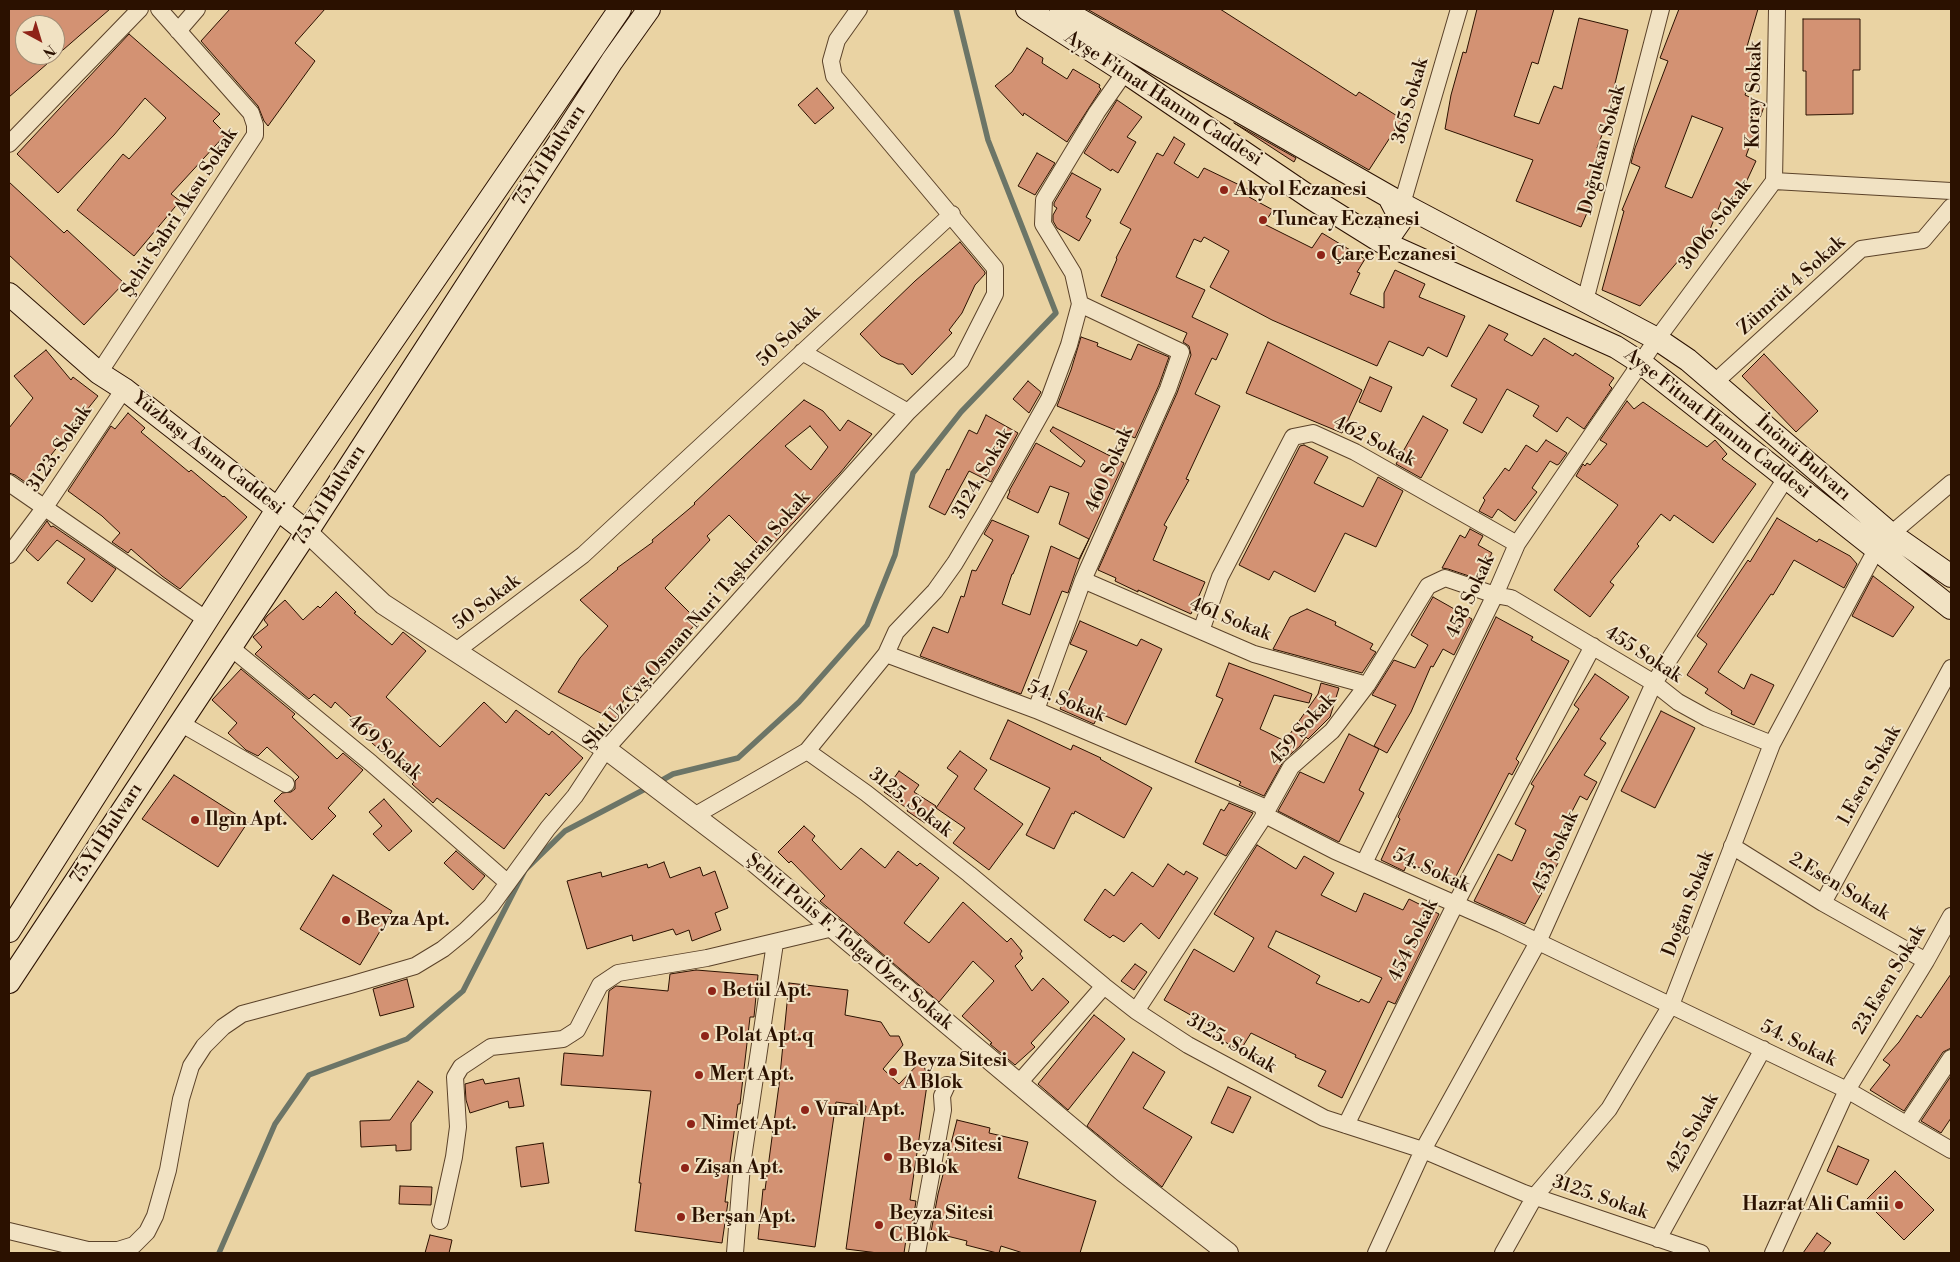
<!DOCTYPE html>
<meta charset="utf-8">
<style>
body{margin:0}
#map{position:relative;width:1960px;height:1262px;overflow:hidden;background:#ead3a3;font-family:"Libre Bodoni",serif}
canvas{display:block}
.frame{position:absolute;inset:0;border:10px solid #2b1100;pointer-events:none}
.north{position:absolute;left:15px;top:15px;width:50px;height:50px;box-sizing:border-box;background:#f1e2c3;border:1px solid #a28e75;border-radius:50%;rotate:141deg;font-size:14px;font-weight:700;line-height:20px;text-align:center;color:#2b1100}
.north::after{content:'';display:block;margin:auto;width:18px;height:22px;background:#8f2418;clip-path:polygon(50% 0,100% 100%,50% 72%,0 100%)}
</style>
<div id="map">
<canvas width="1960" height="1262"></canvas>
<div class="frame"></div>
<div class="north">N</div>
</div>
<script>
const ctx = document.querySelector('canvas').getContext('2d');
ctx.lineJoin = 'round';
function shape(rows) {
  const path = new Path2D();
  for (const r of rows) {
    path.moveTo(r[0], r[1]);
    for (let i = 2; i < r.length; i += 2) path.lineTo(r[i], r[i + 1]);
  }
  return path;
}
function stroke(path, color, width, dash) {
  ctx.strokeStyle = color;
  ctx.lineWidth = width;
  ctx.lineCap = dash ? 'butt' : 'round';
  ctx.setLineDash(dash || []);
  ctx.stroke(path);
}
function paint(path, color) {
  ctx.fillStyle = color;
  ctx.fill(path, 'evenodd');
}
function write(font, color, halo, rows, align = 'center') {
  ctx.font = font + ' "Libre Bodoni",serif';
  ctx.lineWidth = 4;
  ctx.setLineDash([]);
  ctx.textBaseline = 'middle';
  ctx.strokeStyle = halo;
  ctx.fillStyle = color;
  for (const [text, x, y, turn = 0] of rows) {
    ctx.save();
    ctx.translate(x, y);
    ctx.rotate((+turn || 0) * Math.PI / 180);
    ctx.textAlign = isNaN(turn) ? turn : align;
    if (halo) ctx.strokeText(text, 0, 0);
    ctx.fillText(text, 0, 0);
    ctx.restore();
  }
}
stroke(shape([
 [657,783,673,774,738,758,799,702,867,625,895,555,913,473,961,412,1056,313,988,140,956,9],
 [219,1253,275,1124,309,1075,407,1039,463,991,525,870,565,831,649,787]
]), '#6c7567', 5.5);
const building = shape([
 [9,9,110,9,9,97,9,9],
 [25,25,55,25,55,55,25,55,25,25],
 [230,9,325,9,295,43,315,61,268,126,264,121,258,106,201,41,230,9],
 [1087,9,1220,9,1356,96,1359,92,1402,119,1369,170,1087,9],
 [1477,9,1554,9,1538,64,1532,62,1514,116,1539,124,1554,86,1562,89,1579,18,1628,30,1609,108,1612,109,1597,148,1605,151,1589,191,1595,194,1581,227,1516,201,1533,160,1445,129,1451,95,1463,52,1466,53,1477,9],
 [1679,9,1758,9,1746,50,1760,55,1745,95,1765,104,1746,156,1756,161,1735,206,1722,200,1704,244,1696,240,1640,306,1602,290,1624,211,1622,210,1640,167,1631,163,1635,148,1668,61,1660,58,1679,9],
 [1692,116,1723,128,1692,198,1665,187,1692,116],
 [1803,19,1860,19,1860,70,1853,70,1853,114,1806,115,1806,71,1803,71,1803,19],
 [129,34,220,114,213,121,226,134,171,194,180,201,134,256,77,210,123,154,129,159,166,118,145,98,114,135,58,193,17,154,129,34],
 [1027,48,1043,58,1042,63,1067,79,1073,69,1100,85,1099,87,1101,89,1067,142,1024,113,1023,116,995,86,1012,72,1027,48],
 [817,88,834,108,815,124,798,105,817,88],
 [1117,100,1142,117,1127,137,1136,142,1118,173,1112,169,1111,171,1084,153,1117,100],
 [1234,123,1296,158,1294,162,1234,123],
 [1174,137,1185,144,1174,163,1198,178,1204,168,1252,191,1249,197,1273,210,1264,224,1312,248,1322,233,1365,259,1357,272,1360,273,1350,294,1384,308,1384,293,1395,270,1425,284,1419,297,1465,316,1447,357,1428,347,1423,356,1389,341,1377,366,1272,320,1210,287,1229,251,1204,237,1201,242,1194,239,1176,277,1205,290,1192,317,1228,334,1216,360,1212,358,1195,394,1220,406,1186,479,1189,480,1164,525,1167,527,1153,560,1205,582,1191,614,1138,590,1138,592,1115,581,1116,578,1098,570,1177,393,1191,355,1189,346,1183,342,1187,333,1101,296,1117,259,1116,258,1131,229,1120,223,1157,153,1163,156,1174,137],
 [1037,153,1055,163,1035,195,1018,186,1037,153],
 [1072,173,1101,189,1086,217,1091,220,1079,241,1057,228,1053,221,1053,215,1057,208,1054,206,1054,203,1072,173],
 [9,182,64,233,67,230,124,283,84,325,9,255,9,182],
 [960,242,985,272,985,274,975,285,962,313,949,330,952,333,912,375,903,364,898,364,881,356,860,334,915,281,960,242],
 [1489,325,1508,334,1504,340,1532,356,1544,338,1573,356,1575,353,1614,378,1609,385,1612,388,1584,429,1567,417,1557,432,1533,416,1539,406,1507,389,1482,433,1463,423,1477,399,1451,386,1489,325],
 [1081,337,1098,343,1097,346,1131,360,1138,344,1169,357,1159,385,1135,438,1057,406,1071,370,1081,337],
 [1268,342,1362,390,1342,433,1246,393,1268,342],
 [46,350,71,380,73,377,98,396,28,484,15,475,9,473,9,428,33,398,14,376,46,350],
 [1764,354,1818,411,1796,432,1742,376,1764,354],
 [1370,377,1392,387,1381,412,1359,402,1370,377],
 [1028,381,1041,392,1029,413,1013,399,1028,381],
 [804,400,823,411,840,431,848,420,872,434,840,473,766,552,729,515,707,536,710,540,665,588,698,621,666,657,668,659,637,690,630,686,615,720,558,692,580,658,608,626,580,600,618,569,617,568,653,542,652,540,695,504,694,503,804,400],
 [810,426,828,447,811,470,785,446,810,426],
 [1627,401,1634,409,1643,402,1707,447,1715,440,1727,454,1722,459,1756,484,1713,543,1674,515,1670,521,1661,514,1637,544,1639,546,1610,582,1614,585,1590,617,1554,590,1618,505,1576,476,1583,464,1585,466,1587,463,1590,465,1607,444,1600,440,1627,401],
 [128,413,145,428,141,432,189,472,191,470,223,497,224,496,247,517,180,589,162,576,131,549,128,553,112,542,120,533,102,516,68,491,111,426,115,429,128,413],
 [986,415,1018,433,991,482,969,471,945,515,929,507,947,469,949,470,969,430,977,434,986,415],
 [1423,416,1448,430,1421,478,1396,464,1423,416],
 [1053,427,1124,463,1079,561,1068,593,1062,591,1021,694,920,656,933,627,948,633,961,596,964,597,972,570,976,571,993,540,984,534,992,520,1029,536,1013,574,1012,574,1002,604,1030,615,1051,546,1079,559,1089,539,1059,524,1069,493,1050,486,1038,513,1007,498,1010,491,1009,491,1036,443,1081,467,1085,461,1050,431,1053,427],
 [1546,440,1567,453,1559,464,1557,465,1550,461,1532,488,1537,492,1515,521,1498,509,1492,518,1479,511,1485,500,1483,498,1505,468,1509,471,1526,445,1537,452,1546,440],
 [1304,445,1328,457,1314,483,1363,507,1378,477,1403,491,1376,547,1345,533,1315,592,1274,571,1269,580,1239,565,1300,446,1304,445],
 [1777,518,1817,542,1819,539,1850,556,1857,564,1844,588,1794,560,1773,595,1771,594,1718,672,1744,689,1751,674,1774,685,1754,725,1731,714,1732,711,1705,693,1708,689,1687,675,1707,644,1697,636,1748,560,1750,562,1777,518],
 [47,521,51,527,53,526,116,569,92,602,67,583,85,559,57,540,38,561,26,550,47,521],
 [1470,529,1483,536,1478,545,1492,553,1478,579,1448,569,1442,568,1460,535,1465,538,1470,529],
 [1873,576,1914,607,1893,637,1852,616,1873,576],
 [336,592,356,612,354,613,392,645,403,632,426,651,386,697,440,747,484,702,506,723,516,710,549,735,552,731,583,758,549,796,546,793,504,849,437,798,433,803,412,784,414,782,371,742,374,738,335,702,331,708,314,694,309,699,255,654,262,647,253,637,268,625,264,620,267,616,285,600,303,620,318,606,320,608,336,592],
 [1433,597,1472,619,1454,655,1443,649,1433,667,1431,666,1411,712,1387,753,1374,746,1396,705,1372,695,1394,660,1415,668,1428,645,1411,635,1433,597],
 [1307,609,1336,622,1335,625,1373,644,1370,649,1376,652,1362,673,1273,649,1290,617,1307,609],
 [1496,617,1533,637,1531,640,1569,661,1516,759,1519,762,1512,775,1509,773,1452,884,1408,862,1404,871,1381,860,1400,819,1398,817,1496,617],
 [1080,621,1137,646,1141,639,1162,649,1126,725,1099,713,1094,724,1060,709,1087,651,1070,644,1080,621],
 [1229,663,1312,694,1309,703,1274,695,1260,729,1285,741,1318,694,1321,683,1339,688,1330,717,1308,739,1306,737,1300,746,1284,760,1264,796,1239,785,1241,782,1195,762,1223,699,1216,696,1229,663],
 [241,669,295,714,292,717,337,759,343,753,363,770,328,808,336,816,312,840,274,801,282,793,291,792,295,789,295,781,299,777,267,747,258,756,246,750,228,733,237,723,212,700,241,669],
 [1595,674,1629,697,1600,739,1606,743,1584,775,1597,782,1587,800,1580,796,1548,858,1558,863,1525,924,1474,901,1498,854,1512,861,1526,830,1515,824,1534,786,1531,784,1579,709,1574,705,1595,674],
 [1661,711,1695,728,1655,808,1621,791,1661,711],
 [1008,720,1071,750,1073,745,1101,758,1100,759,1152,788,1124,838,1075,811,1074,814,1072,813,1054,849,1026,835,1050,788,990,759,1008,720],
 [1349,734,1379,749,1359,790,1364,793,1339,842,1278,811,1300,772,1324,783,1349,734],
 [960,751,987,770,974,789,1023,824,989,870,953,843,965,828,936,808,958,776,947,768,960,751],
 [899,771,919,785,914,792,936,806,925,823,907,811,908,809,884,792,899,771],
 [174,775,248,822,218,867,142,819,174,775],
 [384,799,412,831,389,851,373,834,382,826,369,812,384,799],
 [1229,803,1253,813,1226,856,1203,844,1221,809,1224,811,1229,803],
 [804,826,815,836,812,840,841,870,861,848,885,868,898,851,917,866,920,863,939,878,904,923,929,943,963,902,1007,942,1011,938,1022,951,1020,954,1023,958,1015,966,1032,991,1043,978,1069,1002,1031,1043,1035,1047,1015,1065,990,1044,992,1043,962,1016,994,981,973,961,939,1002,820,901,825,896,791,861,789,863,778,852,804,826],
 [1257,845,1296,869,1304,856,1334,873,1321,895,1356,912,1364,893,1403,910,1409,899,1439,914,1395,1004,1388,1001,1342,1098,1318,1086,1326,1071,1295,1057,1296,1055,1251,1033,1240,1051,1207,1031,1210,1026,1164,1000,1194,949,1234,972,1254,938,1214,914,1257,845],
 [1276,931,1382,978,1369,1003,1361,999,1359,1002,1316,983,1320,976,1268,947,1276,931],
 [456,851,485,876,473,890,444,863,456,851],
 [664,862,670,878,700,867,703,876,715,871,728,908,715,913,721,930,692,941,689,930,676,935,673,929,633,941,632,935,587,949,567,881,601,872,602,877,647,864,648,868,664,862],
 [1168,864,1184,875,1186,871,1198,878,1159,939,1141,923,1124,942,1113,935,1110,938,1084,920,1105,889,1114,896,1132,872,1153,887,1168,864],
 [333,875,392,911,360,965,300,929,333,875],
 [1135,964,1147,972,1134,990,1121,981,1135,964],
 [696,970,758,975,754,1017,750,1017,740,1104,738,1104,731,1154,725,1202,728,1202,722,1243,635,1231,641,1183,639,1183,651,1091,561,1085,564,1053,603,1056,609,991,616,986,668,991,670,974,696,970],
 [1951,974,1951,1048,1943,1052,1904,1111,1870,1090,1890,1065,1883,1060,1899,1042,1917,1015,1921,1018,1951,974],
 [407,979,414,1007,380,1016,373,989,407,979],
 [789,983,848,990,845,1015,881,1022,890,1036,899,1036,903,1045,883,1069,899,1084,922,1060,928,1078,910,1200,916,1201,912,1227,908,1226,904,1253,878,1253,846,1249,866,1106,836,1102,815,1247,758,1239,763,1189,765,1190,779,1085,789,983],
 [1094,1015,1125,1039,1068,1110,1038,1084,1094,1015],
 [1133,1052,1165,1072,1143,1108,1192,1137,1162,1187,1087,1126,1133,1052],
 [1951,1076,1951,1118,1941,1133,1921,1121,1951,1076],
 [519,1078,524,1106,509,1108,508,1101,470,1113,466,1100,465,1084,483,1079,485,1084,519,1078],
 [418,1081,433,1092,411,1123,411,1150,396,1151,396,1145,361,1147,360,1121,390,1120,418,1081],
 [1228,1087,1251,1097,1233,1133,1211,1123,1228,1087],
 [957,1120,990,1128,989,1133,1028,1142,1018,1178,1096,1201,1080,1253,1023,1253,1001,1246,999,1253,997,1253,966,1245,967,1241,931,1232,938,1194,957,1120],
 [543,1143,549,1183,521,1187,516,1147,543,1143],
 [1838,1146,1869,1160,1857,1185,1827,1171,1838,1146],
 [1895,1171,1934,1210,1904,1240,1865,1201,1895,1171],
 [400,1186,432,1187,431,1205,399,1204,400,1186],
 [1817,1233,1831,1243,1823,1253,1803,1253,1817,1233],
 [430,1235,452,1240,449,1253,425,1253,430,1235]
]);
paint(building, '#d39273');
stroke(building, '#2b1100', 1);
const minor = shape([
 [178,31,197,9],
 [9,144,140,9],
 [1774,181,1777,9],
 [1402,204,1459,9],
 [1585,301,1661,9],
 [802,352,908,412],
 [99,373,255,135,255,125,251,113,159,9],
 [1714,383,1861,249,1923,240,1951,207],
 [9,483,207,620],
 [1891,534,1951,483],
 [9,555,45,507,124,389],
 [1083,580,1254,654,1367,685],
 [1201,631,1220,577,1293,437,1313,433,1355,452,1517,544],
 [230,647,371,763,508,883],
 [456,651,583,555,952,214],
 [886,654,1036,710,1262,806,1265,815,1335,851,1501,924,1847,1090,1951,1150],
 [1036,710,1083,580,1168,389,1181,352,1080,304],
 [180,723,286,784],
 [807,751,866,793,969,874,1104,986,1136,1011,1188,1045,1324,1118,1423,1150,1524,1193,1701,1253],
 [694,816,807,751,886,654,896,632,935,591,955,563,986,511,1049,399,1069,345,1080,304,1073,273,1043,224,1044,200,1097,112,1125,72],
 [1732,846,1823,903,1926,961],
 [1364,863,1495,595,1517,544,1657,339,1774,181,1951,191],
 [1823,903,1951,668],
 [1136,1011,1261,821,1291,767,1332,731,1367,685,1428,586,1445,578,1495,595,1511,598,1654,683,1678,702,1707,718,1772,744],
 [1018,1084,1104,986],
 [1907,1124,1951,1058],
 [1346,1125,1455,905,1593,646],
 [440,1221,454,1157,458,1127,455,1077,461,1067,491,1047,563,1039,577,1030,600,985,618,973,707,958,833,928],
 [9,1231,88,1250,118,1250,134,1245,147,1232,155,1216,168,1170,181,1099,191,1066,204,1046,223,1027,242,1014,350,985,415,966,443,949,465,931,491,906,548,828,575,796,606,749,908,412,961,361,995,294,995,268,834,76,831,61,837,40,859,9],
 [1658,1239,1763,1049],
 [735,1253,742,1165,775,943],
 [917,1253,943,1110,942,1096,947,1085],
 [1376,1253,1423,1150,1538,942,1654,683,1786,478],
 [1503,1253,1535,1196,1609,1109,1671,1005,1772,744,1877,548],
 [1773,1253,1847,1090,1926,961,1951,916]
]);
const tertiary = shape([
 [307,532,383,604,606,749,751,859,1124,1172,1228,1253]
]);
const secondary = shape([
 [1027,9,1125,72,1311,198,1380,241,1616,347,1641,363,1951,608],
 [1061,9,1402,204,1657,339,1688,360,1891,534,1951,576],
 [1380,241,1392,233,1401,220,1389,197],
 [9,294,99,373,124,389,307,532],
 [9,931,278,508,620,9],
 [9,982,307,532,612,61,649,9]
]);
stroke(minor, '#5b4229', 18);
stroke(tertiary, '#5b4229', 22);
stroke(secondary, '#2b1100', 24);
stroke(minor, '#f1e2c3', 16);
stroke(tertiary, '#f1e2c3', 20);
stroke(secondary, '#f1e2c3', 22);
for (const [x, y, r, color] of [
 [1224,190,5,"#8f2418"],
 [1263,220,5,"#8f2418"],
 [1321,255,5,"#8f2418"],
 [195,820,5,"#8f2418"],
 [346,920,5,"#8f2418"],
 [712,991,5,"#8f2418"],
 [705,1036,5,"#8f2418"],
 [893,1072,5,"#8f2418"],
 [699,1075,5,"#8f2418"],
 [805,1110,5,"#8f2418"],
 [691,1124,5,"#8f2418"],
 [888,1157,5,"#8f2418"],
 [685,1168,5,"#8f2418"],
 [1899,1205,5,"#8f2418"],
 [681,1217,5,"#8f2418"],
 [879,1225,5,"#8f2418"]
]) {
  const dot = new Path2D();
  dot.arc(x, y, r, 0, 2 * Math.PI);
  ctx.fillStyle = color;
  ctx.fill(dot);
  stroke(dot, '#f1e2c3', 2);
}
write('19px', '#2b1100', '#f1e2c3', [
 ["Koray Sokak",1755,95,-89],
 ["Ayşe Fitnat Hanım Caddesi",1163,99,33],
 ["365 Sokak",1411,101,-74],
 ["Doğukan Sokak",1603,150,-75],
 ["75.Yıl Bulvarı",550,156,-57],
 ["Şehit Sabri Aksu Sokak",180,213,-57],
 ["3006. Sokak",1716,225,-53],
 ["Zümrüt 4 Sokak",1792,286,-42],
 ["50 Sokak",789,337,-43],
 ["Ayşe Fitnat Hanım Caddesi",1717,424,38],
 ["462 Sokak",1374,442,27],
 ["3123. Sokak",60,449,-56],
 ["Yüzbaşı Asım Caddesi",208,454,38],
 ["İnönü Bulvarı",1803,459,41],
 ["460 Sokak",1110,470,-66],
 ["3124. Sokak",983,474,-60],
 ["75.Yıl Bulvarı",330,496,-57],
 ["458 Sokak",1471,597,-65],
 ["50 Sokak",487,603,-37],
 ["461 Sokak",1230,620,22],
 ["Şht.Uz.Çvş.Osman Nuri Taşkıran Sokak",697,621,-49],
 ["455 Sokak",1643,655,33],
 ["54. Sokak",1066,702,22],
 ["459 Sokak",1303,730,-48],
 ["469 Sokak",384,748,40],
 ["1.Esen Sokak",1870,776,-61],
 ["3125. Sokak",910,803,38],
 ["75.Yıl Bulvarı",107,834,-57],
 ["453 Sokak",1556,853,-66],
 ["54. Sokak",1431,871,24],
 ["2.Esen Sokak",1839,887,31],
 ["Doğan Sokak",1689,904,-69],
 ["454 Sokak",1414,941,-64],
 ["Şehit Polis F. Tolga Özer Sokak",849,942,40],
 ["23.Esen Sokak",1890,980,-59],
 ["3125. Sokak",1231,1044,30],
 ["54. Sokak",1798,1044,26],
 ["425 Sokak",1693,1134,-61],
 ["3125. Sokak",1600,1198,19]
]);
write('bold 19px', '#2b1100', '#f1e2c3', [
 ["Akyol Eczanesi",1234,190],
 ["Tuncay Eczanesi",1273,220],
 ["Çare Eczanesi",1331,255],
 ["Ilgın Apt.",205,820],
 ["Beyza Apt.",356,920],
 ["Betül Apt.",722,991],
 ["Polat Apt.q",715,1036],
 ["Beyza Sitesi",903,1061],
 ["A Blok",903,1083],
 ["Mert Apt.",709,1075],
 ["Vural Apt.",815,1110],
 ["Nimet Apt.",701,1124],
 ["Beyza Sitesi",898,1146],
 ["B Blok",898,1168],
 ["Zişan Apt.",695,1168],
 ["Hazrat Ali Camii",1889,1205,"right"],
 ["Beyza Sitesi",889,1214],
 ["C Blok",889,1236],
 ["Berşan Apt.",691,1217]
], 'left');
</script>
